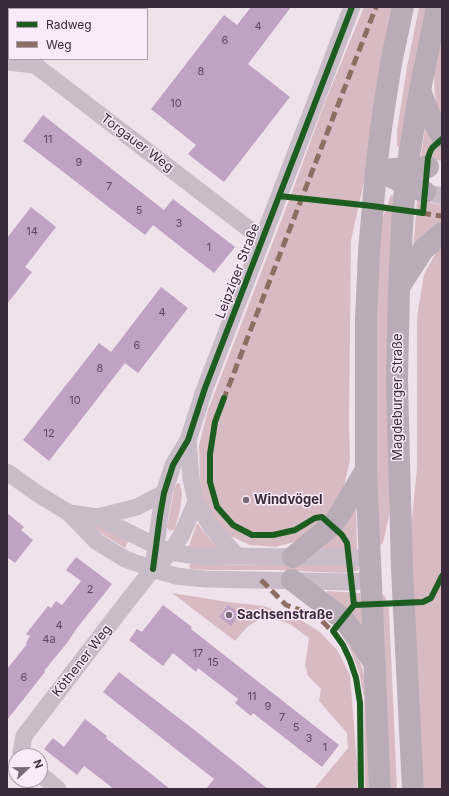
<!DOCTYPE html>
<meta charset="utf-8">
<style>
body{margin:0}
#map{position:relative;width:449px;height:796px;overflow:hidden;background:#efe2ed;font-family:Inter,sans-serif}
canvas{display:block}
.frame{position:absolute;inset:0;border:8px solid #39293a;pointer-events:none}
.legend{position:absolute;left:8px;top:8px;width:140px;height:52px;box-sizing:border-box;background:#fbeaf9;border:1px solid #ad9dad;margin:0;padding:5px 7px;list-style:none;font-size:12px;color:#39293a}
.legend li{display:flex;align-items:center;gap:8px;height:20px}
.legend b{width:20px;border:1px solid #ad9dad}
.north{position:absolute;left:8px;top:748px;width:40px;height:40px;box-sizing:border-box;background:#fbeaf9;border:1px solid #ad9dad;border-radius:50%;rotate:68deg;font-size:11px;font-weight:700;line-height:16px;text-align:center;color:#39293a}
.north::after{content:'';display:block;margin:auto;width:14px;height:18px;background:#796a79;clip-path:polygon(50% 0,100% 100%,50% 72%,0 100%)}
</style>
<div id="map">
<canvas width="449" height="796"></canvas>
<div class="frame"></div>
<ul class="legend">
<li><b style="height:5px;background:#1b5e20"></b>Radweg</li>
<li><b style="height:5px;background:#8d6e63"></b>Weg</li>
</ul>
<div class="north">N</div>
</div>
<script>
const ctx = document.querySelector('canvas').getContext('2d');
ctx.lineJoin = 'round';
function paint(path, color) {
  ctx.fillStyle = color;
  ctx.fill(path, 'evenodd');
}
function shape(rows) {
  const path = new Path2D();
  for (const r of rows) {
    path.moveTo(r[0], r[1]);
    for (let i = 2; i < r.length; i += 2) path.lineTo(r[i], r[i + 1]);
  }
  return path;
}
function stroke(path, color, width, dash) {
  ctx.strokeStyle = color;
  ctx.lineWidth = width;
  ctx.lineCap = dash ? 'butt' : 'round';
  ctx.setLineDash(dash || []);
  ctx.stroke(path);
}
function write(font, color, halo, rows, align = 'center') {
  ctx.font = font + ' Inter,sans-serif';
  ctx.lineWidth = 3;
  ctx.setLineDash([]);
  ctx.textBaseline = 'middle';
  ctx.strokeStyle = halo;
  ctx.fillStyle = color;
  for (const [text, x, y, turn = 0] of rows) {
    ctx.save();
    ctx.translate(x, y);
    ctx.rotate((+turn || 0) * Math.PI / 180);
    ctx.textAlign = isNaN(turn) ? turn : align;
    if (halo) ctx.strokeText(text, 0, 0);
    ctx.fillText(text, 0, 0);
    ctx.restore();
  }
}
paint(shape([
 [364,7,395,7,365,177,351,241,349,422,350,460,344,487,321,526,301,540,276,547,250,545,228,535,213,519,204,500,200,479,199,445,208,410,288,203,325,102],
 [419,7,427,7,401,150,397,146,397,131,407,67],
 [442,32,442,118,436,104,433,70],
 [426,121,442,147,442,161,421,157],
 [391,195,396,197,389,516,383,543,381,545,378,544,377,503,377,255,383,217],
 [417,200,442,205,442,223,413,252],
 [442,247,442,789,424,789,410,537,417,468,417,317,424,274,437,251],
 [177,483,180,484,182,493,181,505,175,529,170,531,167,527,174,490],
 [356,501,357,549,315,549],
 [83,518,129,540,125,548,81,521],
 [197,523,208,537,221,550,188,549],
 [191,563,211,565,357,565,359,568,357,571,341,573,277,570,209,570,191,569,189,566],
 [327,591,360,593,362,626,327,598],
 [172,593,228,602,263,606,296,617,320,632,338,651,350,675,357,763,358,761,357,789,314,789,348,748,347,733,319,701,321,689,308,676,305,665,309,638,290,624,265,616,247,627,235,641],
 [381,594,385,596,389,609,397,789,391,789],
 [339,631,354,646,363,670,368,697,372,789,365,789,364,697,359,672,350,649]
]), '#d8bbc2');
paint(shape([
 [251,7,291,7,248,64,290,97,224,182,188,154,196,145,151,109,224,15,237,25],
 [43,115,164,210,173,199,235,247,214,273,153,225,145,235,23,141],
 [31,207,56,227,25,267,32,272,7,304,7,238],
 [161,287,188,308,138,373,125,363,49,461,23,440,99,343,111,352],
 [7,513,24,527,21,530,33,540,15,563,7,557],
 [76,557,112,584,77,628,67,643,44,671,45,672,7,720,7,669,27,644,26,643,30,636,26,634,48,606,51,608,56,601,62,605,81,581,66,570],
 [163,605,192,627,191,629,339,745,322,767,253,713,251,716,235,703,238,699,198,668,196,672,173,653,163,666,129,640,137,629,142,632],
 [228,605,240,614,231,626,219,617],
 [119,672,197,732,268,789,206,789,214,779,103,692],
 [85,719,107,736,106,738,170,789,114,789,84,766,77,775,44,749,53,738,64,747]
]), '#c0a3c3');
stroke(shape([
 [7,62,35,65,262,239],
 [425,192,442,196],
 [188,440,191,478,196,502,212,528,237,556],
 [7,472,38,494,69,513,96,541,125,559,153,569,176,576,205,579,351,582,371,580],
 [69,513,98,517,156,546,171,552,202,557,237,556,293,557,348,557,370,559],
 [98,517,137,507,164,493],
 [153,569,160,516,164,493,173,465,188,440,205,388,352,7],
 [23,756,21,752,24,736,126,603,153,569,171,552,182,534,196,502],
 [40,774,58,789]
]), '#c9bbc8', 17);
stroke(shape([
 [420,90,429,114,442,136],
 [393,169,428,167],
 [393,178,425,192],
 [399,287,423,250,442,233],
 [293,557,332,525,338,517,366,470],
 [292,580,343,619,359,639,375,664],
 [380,789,366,470,366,319,369,252,376,170,381,128,391,63,403,7],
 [413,789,402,569,399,461,397,380,399,288,403,210,407,168,420,90,437,7]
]), '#b9acb8', 22);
stroke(shape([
 [421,213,441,216,442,217],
 [223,401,376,7],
 [261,580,286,605,308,613,322,621,334,633]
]), '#8d6e63', 5, [10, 5]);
stroke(shape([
 [279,196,372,206,423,213,428,158,430,152,432,148,442,139],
 [224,398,215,422,210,454,210,482,217,507,233,525,252,535,273,535,295,530,315,518,322,517,342,535,347,543,354,605,333,631,343,645,350,660,356,678,360,703,361,789],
 [153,569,160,516,164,493,173,465,188,440,205,388,352,7],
 [354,605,423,602,431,598,442,576]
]), '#1b5e20', 6);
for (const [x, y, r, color] of [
 [246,500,4,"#796a79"],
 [229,615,4,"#796a79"]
]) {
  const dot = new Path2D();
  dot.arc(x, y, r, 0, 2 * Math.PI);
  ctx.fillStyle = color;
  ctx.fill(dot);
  stroke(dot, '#fbeaf9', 1.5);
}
write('11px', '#5b485c', null, [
 ["4",258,27],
 ["6",225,41],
 ["8",201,72],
 ["10",176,104],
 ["11",48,140],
 ["9",79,163],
 ["7",109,187],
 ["5",139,211],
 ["3",179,224],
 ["14",32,232],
 ["1",209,248],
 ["4",162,313],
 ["6",137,346],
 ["8",100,369],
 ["10",75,401],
 ["12",49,434],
 ["2",90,590],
 ["4",59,626],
 ["4a",49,640],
 ["17",198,654],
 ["15",213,663],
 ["6",24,678],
 ["11",252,697],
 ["9",268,707],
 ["7",282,718],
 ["5",296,728],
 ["3",309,739],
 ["1",325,748]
]);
write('13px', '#39293a', '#fbeaf9', [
 ["Torgauer Weg",137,143,37],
 ["Leipziger Straße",238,271,-69],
 ["Magdeburger Straße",398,397,-90],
 ["Köthener Weg",82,661,-52]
]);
write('bold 13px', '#39293a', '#fbeaf9', [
 ["Windvögel",254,500],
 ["Sachsenstraße",237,615]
], 'left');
</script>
